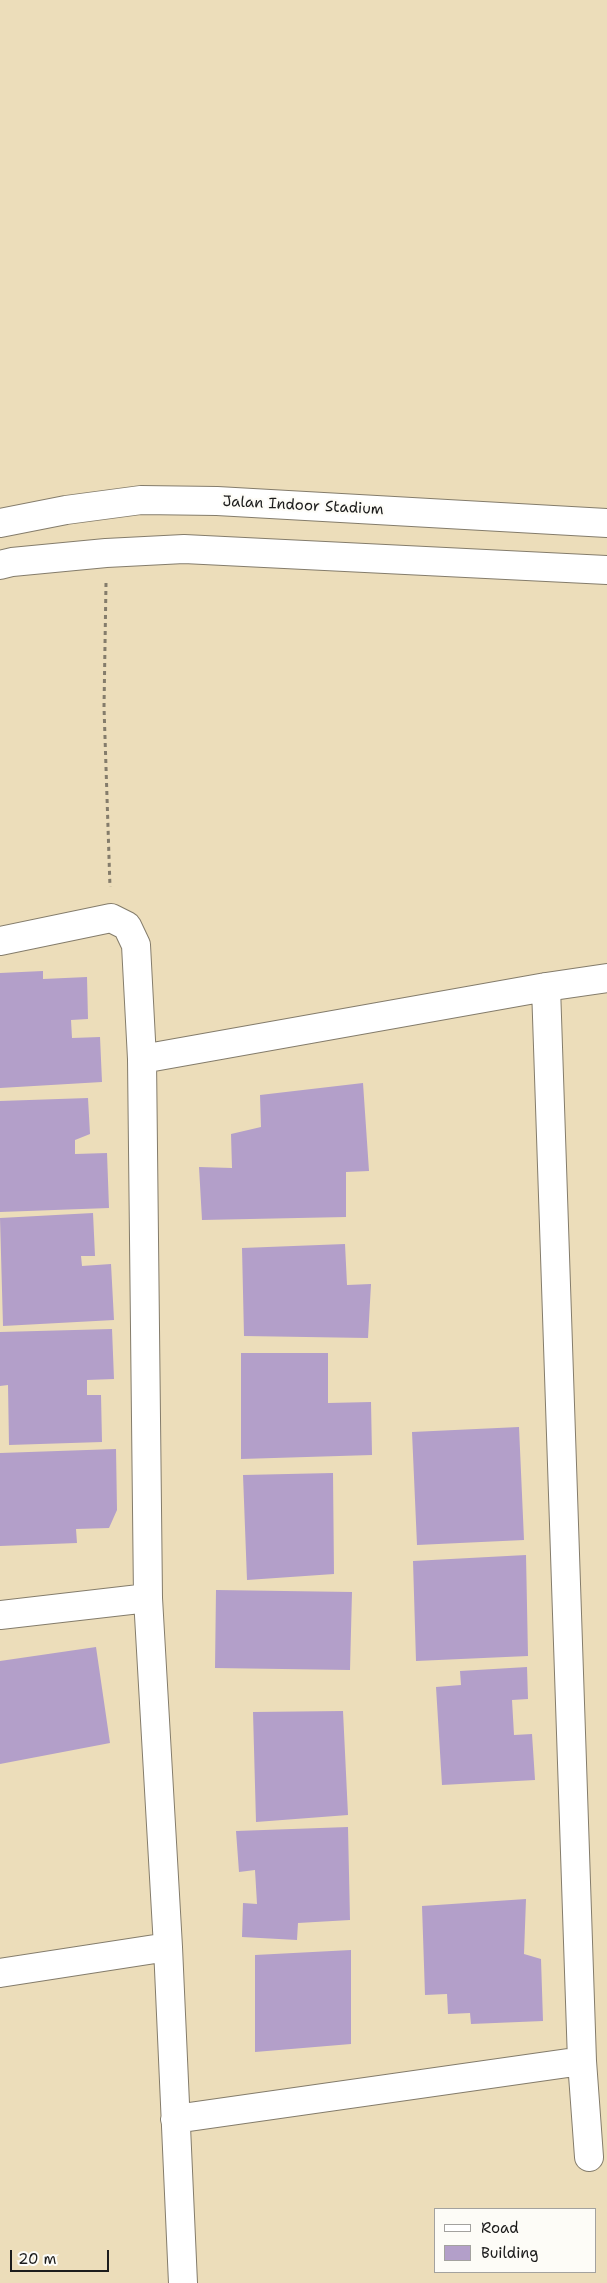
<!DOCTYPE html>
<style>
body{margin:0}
#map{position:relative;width:607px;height:2283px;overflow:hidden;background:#ecddba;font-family:"Shantell Sans",sans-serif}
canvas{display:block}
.legend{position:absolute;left:434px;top:2208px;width:162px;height:65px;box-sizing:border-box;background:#fdfcf7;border:1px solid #a3a29f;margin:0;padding:6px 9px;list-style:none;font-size:15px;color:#1c1c1c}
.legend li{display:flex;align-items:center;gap:10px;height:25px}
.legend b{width:25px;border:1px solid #a3a29f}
.scale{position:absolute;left:10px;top:2250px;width:99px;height:22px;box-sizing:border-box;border:2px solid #1c1c1c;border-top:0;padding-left:6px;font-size:15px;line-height:18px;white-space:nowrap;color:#1c1c1c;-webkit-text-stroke:4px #fdfcf7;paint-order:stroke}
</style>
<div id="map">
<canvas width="607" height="2283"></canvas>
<ul class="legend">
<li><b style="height:6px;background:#fff"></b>Road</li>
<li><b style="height:14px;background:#b39fc9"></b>Building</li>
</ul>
<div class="scale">20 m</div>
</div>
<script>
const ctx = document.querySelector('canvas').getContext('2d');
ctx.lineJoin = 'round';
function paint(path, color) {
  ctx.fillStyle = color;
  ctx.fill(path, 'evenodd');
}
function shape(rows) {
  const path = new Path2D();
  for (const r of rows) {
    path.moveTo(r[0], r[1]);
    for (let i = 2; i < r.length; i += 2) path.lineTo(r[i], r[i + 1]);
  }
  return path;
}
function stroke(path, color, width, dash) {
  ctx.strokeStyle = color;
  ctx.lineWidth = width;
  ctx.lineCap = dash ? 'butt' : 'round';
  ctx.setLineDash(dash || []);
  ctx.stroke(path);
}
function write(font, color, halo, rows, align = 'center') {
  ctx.font = font + ' "Shantell Sans",sans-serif';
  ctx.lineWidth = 4.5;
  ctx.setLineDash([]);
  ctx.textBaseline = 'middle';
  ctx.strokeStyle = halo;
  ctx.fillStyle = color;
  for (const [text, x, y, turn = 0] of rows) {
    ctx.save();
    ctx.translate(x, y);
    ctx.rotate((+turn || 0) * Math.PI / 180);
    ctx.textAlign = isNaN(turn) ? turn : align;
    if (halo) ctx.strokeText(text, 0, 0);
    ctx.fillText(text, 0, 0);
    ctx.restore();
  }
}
paint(shape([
 [43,971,43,979,87,977,88,1019,71,1020,72,1038,100,1037,102,1082,0,1088,0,973],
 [363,1083,369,1171,346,1172,346,1217,202,1220,199,1167,232,1168,231,1134,261,1127,260,1095],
 [88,1098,90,1134,75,1140,75,1154,107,1153,109,1208,0,1212,0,1101],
 [93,1213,95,1256,81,1256,82,1266,111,1264,114,1320,3,1326,0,1218],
 [345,1244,347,1285,371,1284,368,1338,244,1336,242,1248],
 [112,1329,114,1379,87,1380,87,1395,101,1395,102,1442,9,1445,8,1385,0,1386,0,1332],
 [241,1353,328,1353,328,1403,371,1402,372,1455,241,1459],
 [519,1427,524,1540,417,1545,412,1432],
 [116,1449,117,1510,109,1528,76,1529,77,1543,0,1546,0,1453],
 [333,1473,334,1574,247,1580,243,1475],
 [526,1555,528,1656,416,1661,413,1561],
 [216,1590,352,1592,350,1670,215,1668],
 [96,1647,110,1743,0,1764,0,1661],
 [527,1667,528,1699,512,1700,514,1735,532,1734,535,1780,442,1785,436,1687,461,1685,460,1671],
 [343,1711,348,1815,256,1822,253,1712],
 [348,1827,350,1920,298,1923,297,1940,242,1937,243,1903,257,1904,255,1870,239,1872,236,1831],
 [526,1899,524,1954,541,1959,543,2021,471,2024,470,2013,448,2014,447,1994,425,1995,422,1906],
 [351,1950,351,2044,255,2052,255,1955]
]), '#b39fc9');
const minor = shape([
 [0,941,111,918,127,926,136,945,142,1059,148,1598,168,1947,183,2283],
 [546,987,582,2061,589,2157],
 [142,1059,546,987,607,978],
 [0,1615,148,1598],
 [0,1973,168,1947],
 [175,2119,582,2061]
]);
const tertiary = shape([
 [0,523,66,510,141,500,217,501,607,523],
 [0,565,12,562,106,553,184,549,607,570]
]);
stroke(minor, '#847c6b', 30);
stroke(tertiary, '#847c6b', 30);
stroke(shape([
 [106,583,104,707,110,887]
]), '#847c6b', 3, [4, 4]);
stroke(minor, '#fff', 28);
stroke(tertiary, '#fff', 28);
write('15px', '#1c1c1c', '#fdfcf7', [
 ["Jalan Indoor Stadium",303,506,3]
]);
</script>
